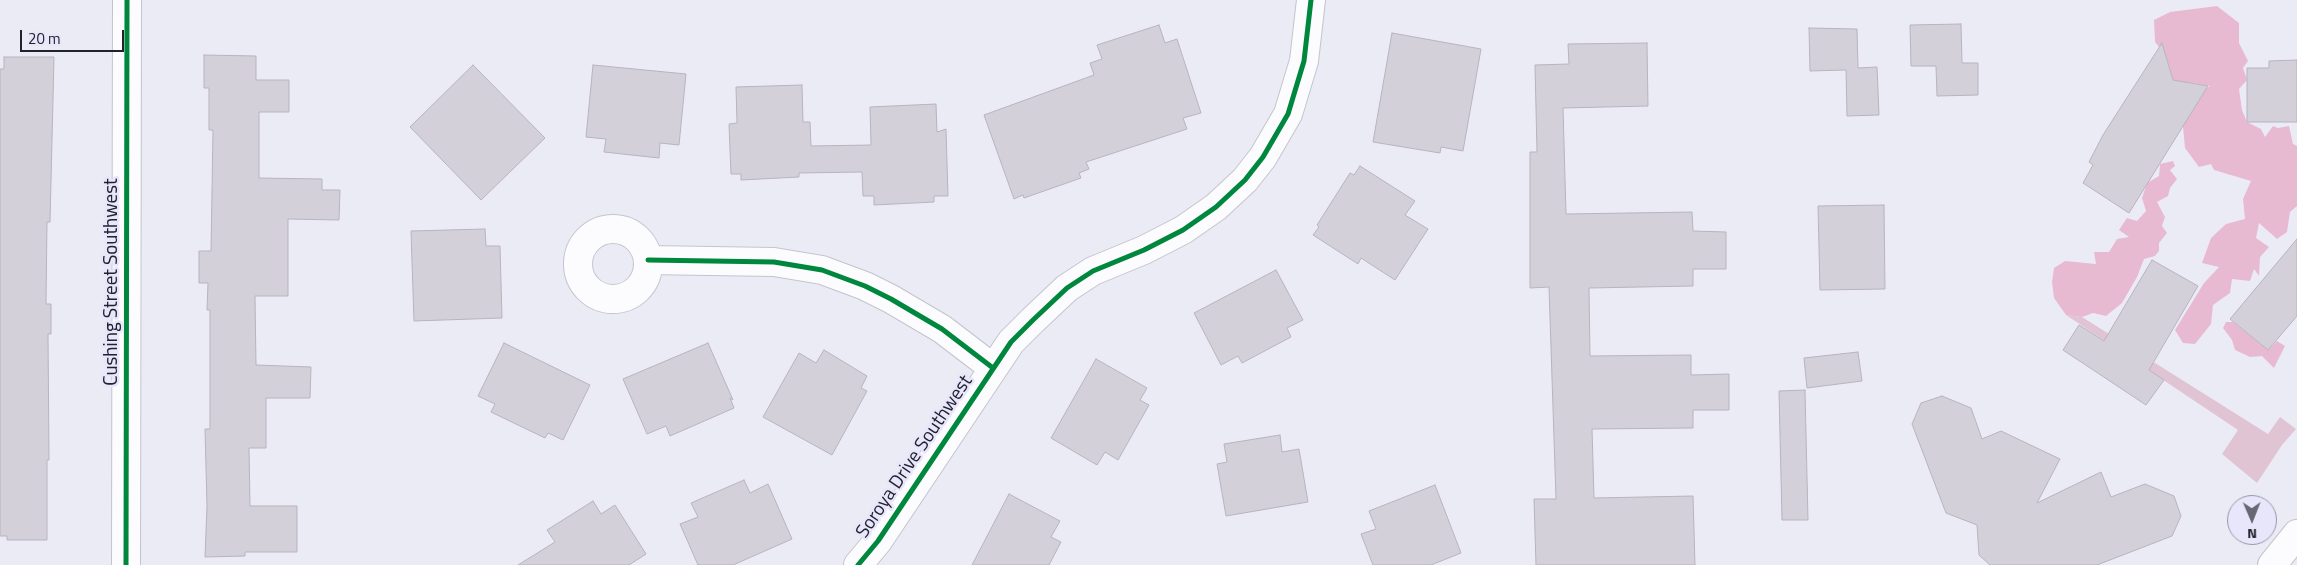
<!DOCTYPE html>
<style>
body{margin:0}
#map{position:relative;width:2297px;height:565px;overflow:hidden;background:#ebebf6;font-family:"Titillium Web",sans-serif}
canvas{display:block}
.north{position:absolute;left:2227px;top:495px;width:50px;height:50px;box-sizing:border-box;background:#e7e6fb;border:1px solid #9897a9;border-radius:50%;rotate:179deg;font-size:14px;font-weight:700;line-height:20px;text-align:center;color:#22212d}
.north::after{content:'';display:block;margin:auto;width:18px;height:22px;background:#686873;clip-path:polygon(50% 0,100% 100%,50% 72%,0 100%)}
.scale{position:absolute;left:20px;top:30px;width:104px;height:22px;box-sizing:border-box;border:2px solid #22212d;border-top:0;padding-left:6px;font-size:15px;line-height:18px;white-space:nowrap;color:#22212d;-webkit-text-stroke:4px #e7e6fb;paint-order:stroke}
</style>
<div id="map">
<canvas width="2297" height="565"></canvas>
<div class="north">N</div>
<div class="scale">20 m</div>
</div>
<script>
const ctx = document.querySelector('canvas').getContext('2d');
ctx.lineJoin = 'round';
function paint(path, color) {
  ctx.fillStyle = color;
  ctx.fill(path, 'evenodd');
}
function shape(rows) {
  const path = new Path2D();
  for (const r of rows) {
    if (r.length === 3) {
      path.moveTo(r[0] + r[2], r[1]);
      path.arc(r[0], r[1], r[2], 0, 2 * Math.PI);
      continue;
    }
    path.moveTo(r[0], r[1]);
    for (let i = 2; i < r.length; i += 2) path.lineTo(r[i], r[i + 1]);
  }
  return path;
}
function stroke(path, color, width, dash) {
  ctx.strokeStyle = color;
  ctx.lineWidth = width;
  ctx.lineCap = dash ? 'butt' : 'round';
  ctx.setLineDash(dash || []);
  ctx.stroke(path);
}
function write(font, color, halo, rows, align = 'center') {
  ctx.font = font + ' "Titillium Web",sans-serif';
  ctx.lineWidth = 5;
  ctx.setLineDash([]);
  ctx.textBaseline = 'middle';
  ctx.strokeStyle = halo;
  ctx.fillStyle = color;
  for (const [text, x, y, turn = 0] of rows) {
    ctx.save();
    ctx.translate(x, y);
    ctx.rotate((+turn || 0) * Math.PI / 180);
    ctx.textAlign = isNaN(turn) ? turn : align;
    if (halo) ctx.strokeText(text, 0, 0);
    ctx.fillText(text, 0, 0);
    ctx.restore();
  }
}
paint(shape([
 [2066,315,2082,317,2268,434,2280,417,2296,429,2282,445,2257,483,2222,454,2238,430]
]), '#e1c4d4');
paint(shape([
 [2217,6,2239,23,2239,43,2248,61,2243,68,2247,80,2239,89,2242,110,2247,122,2261,129,2265,137,2273,126,2278,128,2289,126,2293,144,2297,146,2297,206,2290,212,2287,232,2277,239,2259,223,2256,238,2269,247,2260,257,2259,276,2254,269,2250,281,2232,279,2230,293,2213,305,2211,324,2195,344,2183,343,2175,330,2204,283,2219,267,2202,263,2211,238,2226,224,2245,219,2243,199,2251,181,2214,170,2211,164,2199,167,2185,148,2183,127,2170,126,2176,116,2190,116,2193,98,2210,86,2186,82,2174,83,2166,56,2155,42,2154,20,2170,12],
 [2173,161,2175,166,2170,170,2177,179,2170,188,2168,196,2157,202,2165,217,2162,226,2167,233,2159,243,2159,251,2155,256,2144,259,2137,277,2122,303,2106,316,2093,313,2082,317,2066,315,2054,298,2052,282,2054,268,2065,261,2096,264,2094,252,2109,252,2117,239,2129,237,2119,230,2127,218,2137,221,2146,211,2142,198,2147,183,2159,176,2160,164],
 [2226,322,2233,322,2268,350,2277,341,2285,346,2274,368,2262,356,2250,357,2235,350,2232,340,2223,328]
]), '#e8bad2');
const building = shape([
 [1961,24,1962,63,1978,63,1978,95,1937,96,1936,66,1911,66,1910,25,1961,24],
 [1159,25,1165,43,1177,39,1201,113,1183,118,1187,129,1086,162,1089,169,1079,173,1081,178,1024,198,1023,195,1014,199,984,115,1094,75,1090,63,1102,59,1097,45,1159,25],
 [1809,28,1857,29,1858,68,1877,67,1879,115,1847,116,1846,70,1810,71,1809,28],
 [1392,33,1481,49,1463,151,1441,147,1440,153,1373,142,1392,33],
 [1647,43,1648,106,1563,108,1566,214,1692,212,1693,231,1726,232,1726,269,1693,269,1693,286,1589,288,1590,356,1691,355,1691,375,1729,374,1729,410,1693,410,1693,428,1592,429,1594,498,1693,496,1695,565,1536,565,1534,499,1556,499,1549,287,1530,288,1530,152,1537,152,1535,65,1569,64,1568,44,1647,43],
 [2162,43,2173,80,2208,86,2129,213,2083,183,2093,165,2089,162,2103,135,2162,43],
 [204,55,256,56,256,80,289,80,289,112,259,112,259,178,322,179,322,190,340,190,339,220,288,219,288,296,255,296,256,365,311,367,310,398,266,398,266,448,249,448,250,506,297,506,297,552,245,552,245,556,205,557,207,506,205,429,210,429,210,310,207,310,208,283,199,283,199,251,211,251,213,130,209,130,209,88,204,88,204,55],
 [4,57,54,57,50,222,47,222,46,304,51,304,51,334,48,334,49,460,47,460,47,540,7,540,7,536,0,536,0,69,4,69,4,57],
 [2297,60,2297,122,2247,122,2247,68,2269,68,2269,61,2297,60],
 [473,65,545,138,481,200,410,127,473,65],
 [593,65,686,74,679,145,660,143,659,158,604,152,606,139,586,137,593,65],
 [802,85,803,122,810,122,811,146,871,145,870,107,936,104,937,132,946,129,948,196,934,196,934,202,874,205,874,196,863,196,862,172,799,173,799,177,741,180,741,174,731,174,729,124,737,123,736,87,802,85],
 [1360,166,1415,201,1405,215,1428,229,1395,280,1361,258,1358,264,1313,235,1319,227,1317,225,1350,173,1354,175,1360,166],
 [1884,205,1885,289,1820,290,1818,206,1884,205],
 [485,229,486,246,500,246,502,318,414,321,411,231,485,229],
 [2297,239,2297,316,2268,350,2230,319,2297,239],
 [2152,260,2198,286,2149,370,2164,380,2146,405,2063,350,2079,325,2104,341,2152,260],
 [1276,270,1303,320,1287,328,1291,337,1242,363,1238,356,1221,365,1194,313,1276,270],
 [504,343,590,385,563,440,548,433,545,438,491,412,495,404,478,396,504,343],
 [708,343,733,400,730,398,734,408,670,436,666,426,647,434,623,379,708,343],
 [824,350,867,376,861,388,867,391,832,455,763,417,799,353,816,363,824,350],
 [1858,352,1862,381,1807,388,1804,358,1858,352],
 [1096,359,1147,388,1140,400,1149,405,1118,460,1105,452,1097,465,1051,438,1096,359],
 [1805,390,1808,520,1782,520,1779,391,1805,390],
 [1942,396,1971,408,1982,439,2001,431,2060,459,2037,503,2101,472,2111,497,2145,484,2174,496,2181,516,2172,536,2097,565,1990,565,1979,555,1977,525,1946,513,1912,424,1921,403,1942,396],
 [1280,435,1282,452,1299,449,1308,502,1226,516,1217,464,1227,462,1224,444,1280,435],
 [744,480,750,493,768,484,792,539,733,565,698,565,680,524,698,517,691,503,744,480],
 [1435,485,1461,553,1431,565,1373,565,1361,534,1376,529,1369,511,1435,485],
 [1009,494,1060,521,1051,537,1061,542,1049,565,972,565,1009,494],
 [593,501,601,514,615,505,646,554,629,565,518,565,555,542,547,530,593,501]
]);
paint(building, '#d4d0da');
stroke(building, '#b8b3be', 1);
const street = shape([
 [613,264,35],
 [648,260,774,262,822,270,865,286,891,299,942,329,993,368],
 [126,565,127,0],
 [858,565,878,541,1011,342,1033,320,1067,288,1093,271,1144,250,1183,230,1216,207,1245,180,1263,157,1288,114,1304,61,1311,0]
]);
const primary = shape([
 [2272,565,2297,534]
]);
stroke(street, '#c4c4cf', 30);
stroke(primary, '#c4c4cf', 30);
stroke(street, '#fcfcfe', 28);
stroke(primary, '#fcfcfe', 28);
stroke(shape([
 [648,260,774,262,822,270,865,286,891,299,942,329,993,368],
 [126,565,127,0],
 [858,565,878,541,1011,342,1033,320,1067,288,1093,271,1144,250,1183,230,1216,207,1245,180,1263,157,1288,114,1304,61,1311,0]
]), '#00873e', 5);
write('19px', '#22212d', '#e7e6fb', [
 ["Cushing Street Southwest",112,282,-90],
 ["Soroya Drive Southwest",915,457,-56]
]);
</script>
